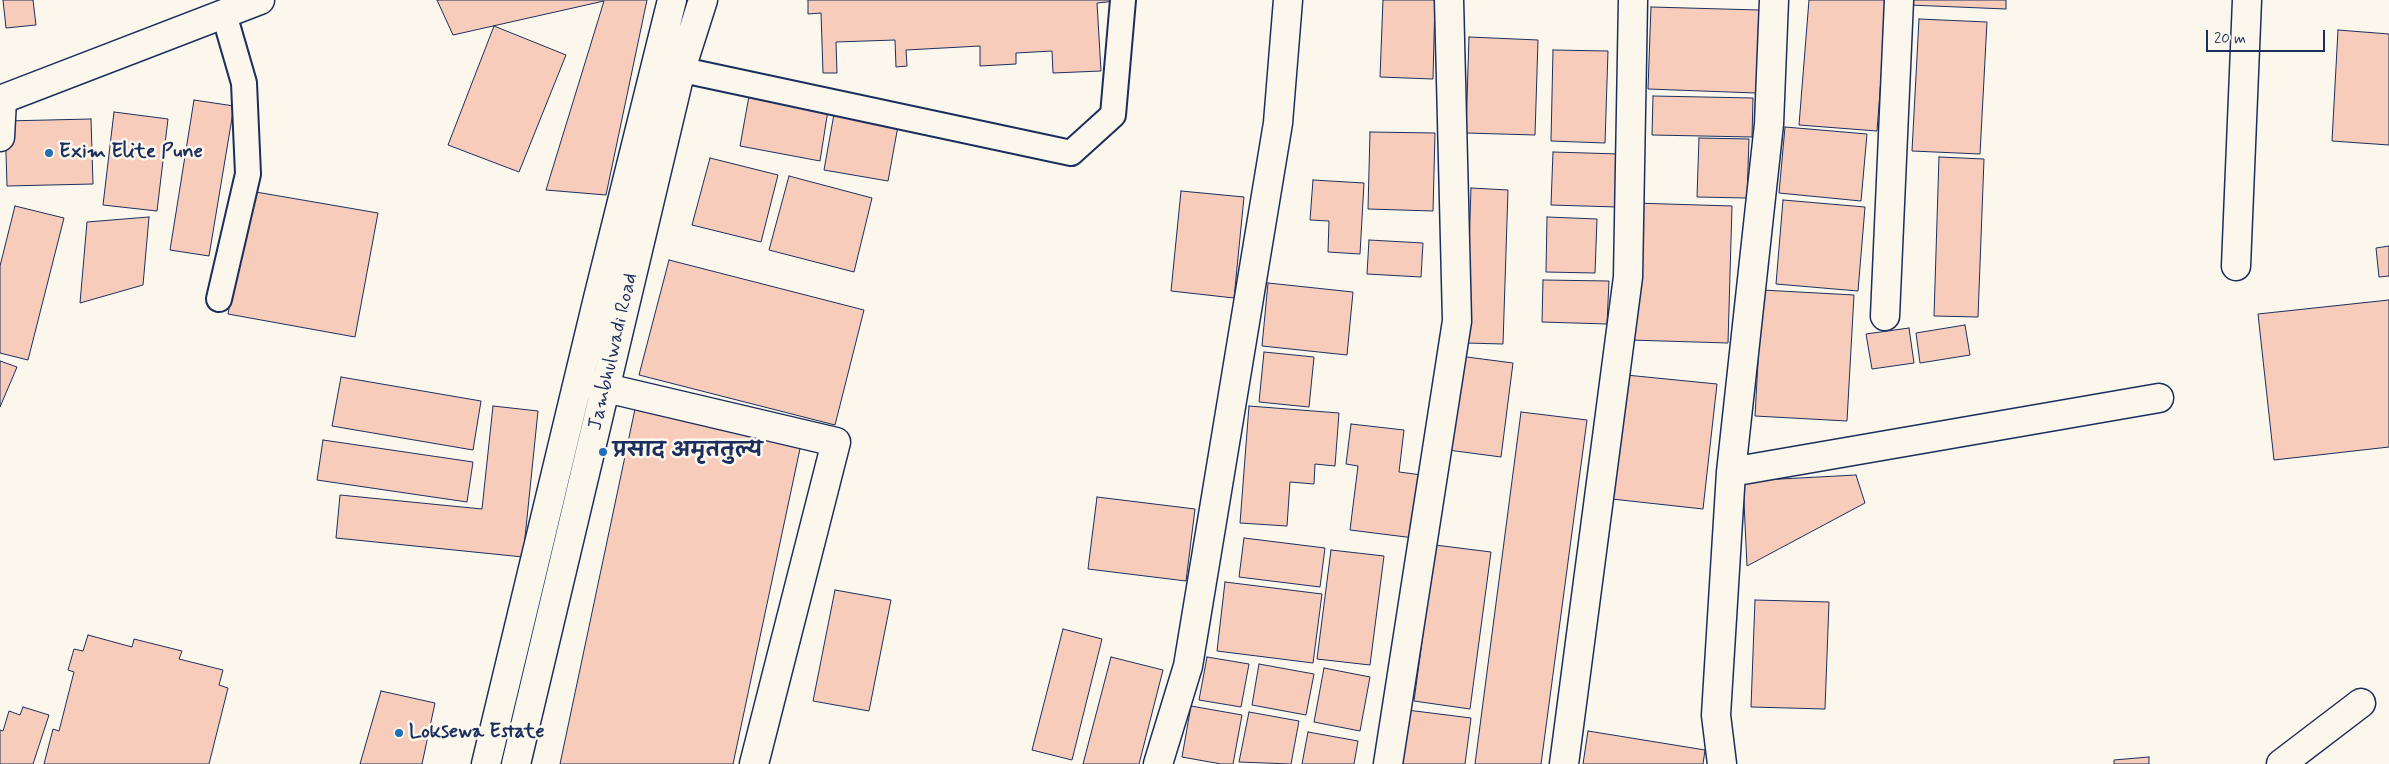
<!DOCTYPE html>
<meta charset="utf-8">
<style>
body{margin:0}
#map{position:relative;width:2389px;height:764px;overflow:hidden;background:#fbf7ec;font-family:Mynerve,sans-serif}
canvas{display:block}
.scale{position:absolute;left:2206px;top:30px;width:119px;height:22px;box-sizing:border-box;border:2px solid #1b2f5e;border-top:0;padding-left:6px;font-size:15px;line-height:18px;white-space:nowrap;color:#1b2f5e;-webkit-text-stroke:4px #fbf7ec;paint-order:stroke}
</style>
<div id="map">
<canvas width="2389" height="764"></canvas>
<div class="scale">20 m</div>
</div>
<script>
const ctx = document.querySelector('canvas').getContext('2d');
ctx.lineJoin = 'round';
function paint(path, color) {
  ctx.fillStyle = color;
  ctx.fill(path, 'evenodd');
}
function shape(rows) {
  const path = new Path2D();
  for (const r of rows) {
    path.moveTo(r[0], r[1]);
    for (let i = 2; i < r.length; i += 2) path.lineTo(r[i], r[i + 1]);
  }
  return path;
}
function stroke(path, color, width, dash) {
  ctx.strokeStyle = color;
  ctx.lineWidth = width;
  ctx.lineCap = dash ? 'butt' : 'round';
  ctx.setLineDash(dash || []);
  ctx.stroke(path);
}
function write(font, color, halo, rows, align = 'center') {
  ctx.font = font + ' Mynerve,"Playpen Sans Deva",sans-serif';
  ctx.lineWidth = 5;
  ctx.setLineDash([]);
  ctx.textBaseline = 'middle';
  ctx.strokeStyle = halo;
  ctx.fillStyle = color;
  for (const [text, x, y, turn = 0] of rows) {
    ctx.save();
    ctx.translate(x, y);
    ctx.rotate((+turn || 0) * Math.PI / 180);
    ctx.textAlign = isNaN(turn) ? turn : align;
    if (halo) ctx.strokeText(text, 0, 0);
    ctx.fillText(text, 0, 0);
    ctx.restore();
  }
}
const building = shape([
 [3,0,33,0,36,25,6,28,3,0],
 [437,0,647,0,606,195,546,190,604,1,453,35,437,0],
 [808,0,1116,0,1116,1,1097,3,1101,71,1053,73,1052,51,1016,53,1016,64,980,66,980,46,906,50,907,66,896,67,895,40,836,42,837,73,823,73,821,13,808,14,808,0],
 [1383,0,1435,0,1433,79,1380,77,1383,0],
 [1809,0,1887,0,1877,131,1799,125,1809,0],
 [1909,0,2006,0,2006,9,1909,5,1909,0],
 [1651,7,1759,10,1756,93,1648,89,1651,7],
 [1919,19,1987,22,1980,154,1912,151,1919,19],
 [494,26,566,55,519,172,448,145,494,26],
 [2338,30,2389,34,2389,145,2332,141,2338,30],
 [1469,37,1538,40,1535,135,1466,133,1469,37],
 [1553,50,1608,51,1605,143,1551,141,1553,50],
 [749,96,828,110,820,161,740,146,749,96],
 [1653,96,1753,98,1752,137,1652,135,1653,96],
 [194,100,234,106,209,256,170,250,194,100],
 [114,112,168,119,157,211,103,205,114,112],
 [834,114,898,126,888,181,824,170,834,114],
 [91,119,93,184,7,186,5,121,91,119],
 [1785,127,1867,134,1861,201,1779,193,1785,127],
 [1370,132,1435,133,1433,211,1368,209,1370,132],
 [1699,138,1749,139,1747,198,1697,197,1699,138],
 [1553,152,1619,154,1617,207,1551,205,1553,152],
 [1939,157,1984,159,1978,317,1934,316,1939,157],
 [710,158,778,175,761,242,692,225,710,158],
 [789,176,872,198,854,272,769,250,789,176],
 [1313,180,1364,183,1360,254,1328,252,1329,221,1310,220,1313,180],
 [1471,188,1508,190,1503,344,1466,343,1471,188],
 [250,191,378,213,355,337,228,314,250,191],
 [1181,191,1244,197,1234,298,1171,291,1181,191],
 [1783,200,1865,207,1858,291,1776,284,1783,200],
 [1634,203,1732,206,1728,343,1630,340,1634,203],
 [15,206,64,218,28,360,0,353,0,266,15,206],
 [149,217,143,285,80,303,87,222,149,217],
 [1547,217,1597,219,1595,273,1546,272,1547,217],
 [1369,240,1423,243,1421,277,1367,274,1369,240],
 [2389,246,2389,276,2379,277,2376,248,2389,246],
 [669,260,864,310,835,425,639,375,669,260],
 [1543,280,1609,281,1607,324,1542,322,1543,280],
 [1268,283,1353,292,1347,355,1262,346,1268,283],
 [1762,290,1854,295,1847,421,1755,416,1762,290],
 [2389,300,2389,447,2274,460,2258,314,2389,300],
 [1965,325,1970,355,1920,363,1916,333,1965,325],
 [1909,328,1914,363,1872,369,1866,334,1909,328],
 [1264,352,1314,357,1309,407,1259,402,1264,352],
 [1459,356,1513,363,1501,457,1448,450,1459,356],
 [0,361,17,367,0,407,0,361],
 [1626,375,1717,384,1703,509,1612,499,1626,375],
 [341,377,481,401,473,450,332,426,341,377],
 [493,406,538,411,523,557,336,538,340,495,482,509,493,406],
 [1249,406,1339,413,1335,466,1315,464,1314,484,1290,482,1287,526,1240,523,1249,406],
 [635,409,801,444,733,764,560,764,635,409],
 [1521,412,1587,420,1541,764,1475,764,1521,412],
 [1351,424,1404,430,1399,472,1422,475,1414,538,1350,530,1358,466,1346,464,1351,424],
 [323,440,473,462,467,502,317,480,323,440],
 [1856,475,1865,503,1747,566,1743,481,1856,475],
 [1097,497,1195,509,1186,581,1088,569,1097,497],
 [1244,538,1325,548,1320,587,1239,577,1244,538],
 [1435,545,1491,552,1470,709,1414,701,1435,545],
 [1331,550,1384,556,1370,665,1317,659,1331,550],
 [1225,582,1322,594,1313,663,1217,651,1225,582],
 [835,590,891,600,869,711,813,701,835,590],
 [1755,600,1829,602,1825,709,1751,707,1755,600],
 [1063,629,1102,639,1072,760,1032,750,1063,629],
 [88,635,132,647,134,639,182,651,179,659,223,670,219,685,228,688,209,764,44,764,53,729,59,731,74,672,68,670,74,649,83,651,88,635],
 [1111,657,1163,670,1139,764,1083,764,1111,657],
 [1207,657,1249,664,1241,707,1199,700,1207,657],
 [1259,664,1314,674,1306,715,1252,705,1259,664],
 [1324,668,1370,677,1360,731,1314,722,1324,668],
 [381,691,435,703,422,764,360,764,381,691],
 [1191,706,1242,715,1233,764,1221,764,1182,757,1191,706],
 [23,707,49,715,33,764,0,764,0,730,3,731,9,711,20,715,23,707],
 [1399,709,1471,718,1465,764,1392,764,1399,709],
 [1249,712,1299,721,1291,764,1239,762,1249,712],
 [1588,731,1705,750,1703,764,1583,764,1588,731],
 [1308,732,1358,741,1354,764,1302,764,1308,732],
 [2149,757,2149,764,2114,764,2114,760,2149,757]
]);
paint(building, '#f8ccba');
stroke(building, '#1b2f5e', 1);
const lane = shape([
 [664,66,1071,153,1113,115,1123,0],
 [219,299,248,174,244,83,224,14]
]);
const street = shape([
 [0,137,2,100],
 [2236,266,2247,0],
 [1885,316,1899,0],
 [589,384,836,442,754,764],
 [1731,472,2159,398],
 [486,764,598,298,672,0],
 [516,764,681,69,703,0],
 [1158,764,1188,666,1278,123,1288,0],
 [1388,764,1457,321,1449,0],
 [1564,764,1628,277,1633,0],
 [1722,764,1716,715,1731,472,1769,124,1774,0],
 [2281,764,2361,703]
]);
const secondary = shape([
 [0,100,260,0]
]);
stroke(lane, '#1b2f5e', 28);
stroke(street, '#1b2f5e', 31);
stroke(secondary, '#1b2f5e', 31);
stroke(lane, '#fbf7ec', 24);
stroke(street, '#fbf7ec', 28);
stroke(secondary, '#fbf7ec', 28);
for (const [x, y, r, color] of [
 [49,153,5,"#1f6fb2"],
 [603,452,5,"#1f6fb2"],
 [399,733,5,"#1f6fb2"]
]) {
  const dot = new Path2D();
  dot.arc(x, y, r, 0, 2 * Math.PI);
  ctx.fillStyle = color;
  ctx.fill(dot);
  stroke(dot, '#fbf7ec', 2);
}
write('bold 20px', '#1b2f5e', '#fbf7ec', [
 ["Exim Elite Pune",59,153],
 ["प्रसाद अमृततुल्य",613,452],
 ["Loksewa Estate",409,733]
], 'left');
write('20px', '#1b2f5e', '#fbf7ec', [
 ["Jambhulwadi Road",614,352,-77]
]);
</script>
